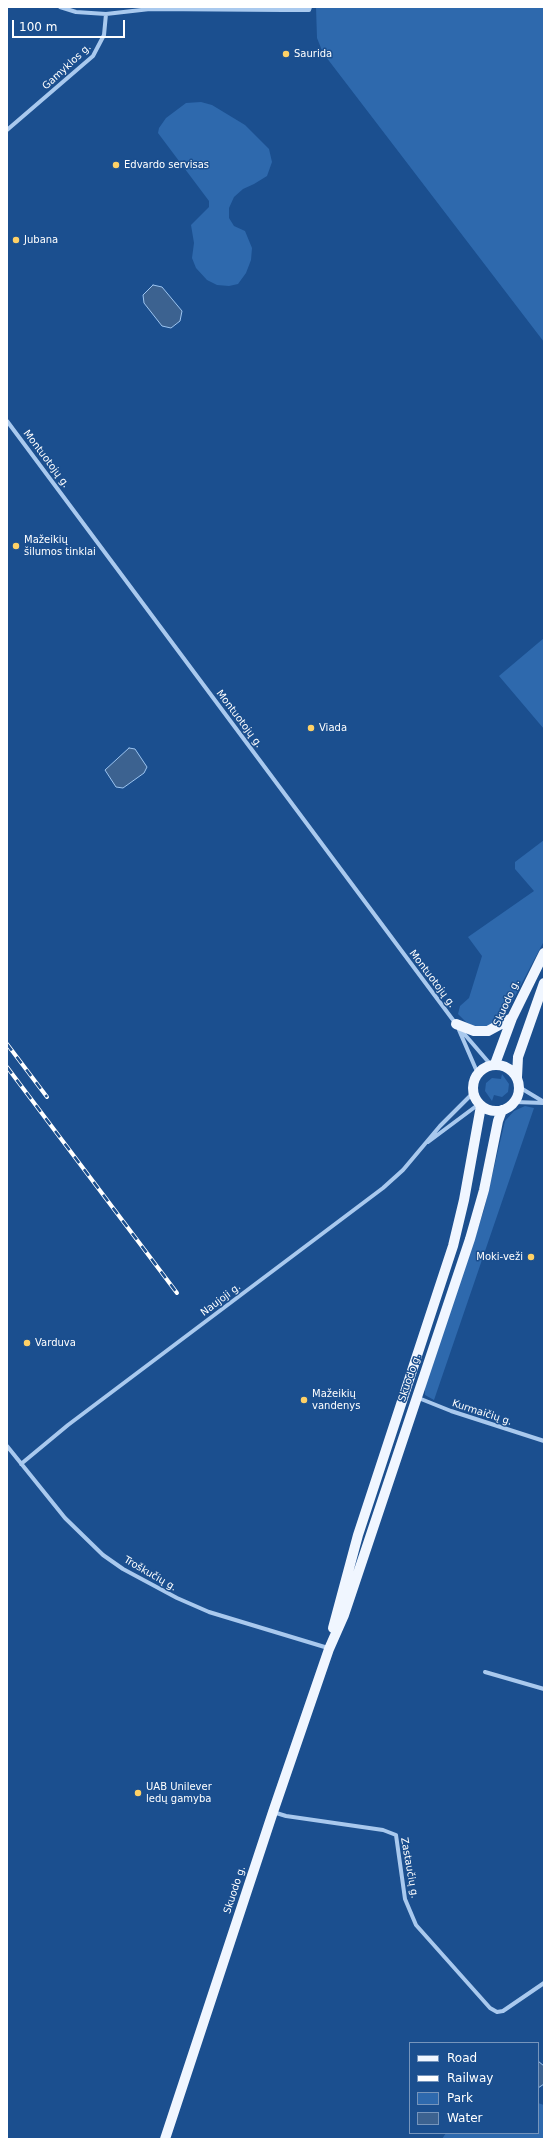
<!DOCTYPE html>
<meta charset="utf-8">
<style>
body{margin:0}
#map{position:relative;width:551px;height:2146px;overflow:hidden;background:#1b4f8f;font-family:"DejaVu Sans",sans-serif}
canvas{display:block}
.frame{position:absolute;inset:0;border:8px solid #fff;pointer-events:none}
.legend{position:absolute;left:409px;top:2042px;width:130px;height:92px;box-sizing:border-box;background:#1b4f8f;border:1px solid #7695bc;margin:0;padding:5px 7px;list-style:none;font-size:12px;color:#fff}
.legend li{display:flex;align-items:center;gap:8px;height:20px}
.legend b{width:20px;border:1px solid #7695bc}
.scale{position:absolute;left:12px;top:20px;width:113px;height:18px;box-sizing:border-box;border:2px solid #fff;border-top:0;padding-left:5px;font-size:12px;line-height:14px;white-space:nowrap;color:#fff;-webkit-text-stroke:3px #1b4f8f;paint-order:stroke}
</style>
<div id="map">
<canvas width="551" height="2146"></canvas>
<div class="frame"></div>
<ul class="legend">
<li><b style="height:5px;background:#f0f6ff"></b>Road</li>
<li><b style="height:5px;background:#fff"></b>Railway</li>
<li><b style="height:11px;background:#2e69ad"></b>Park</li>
<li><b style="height:11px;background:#3c6290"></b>Water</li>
</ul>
<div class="scale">100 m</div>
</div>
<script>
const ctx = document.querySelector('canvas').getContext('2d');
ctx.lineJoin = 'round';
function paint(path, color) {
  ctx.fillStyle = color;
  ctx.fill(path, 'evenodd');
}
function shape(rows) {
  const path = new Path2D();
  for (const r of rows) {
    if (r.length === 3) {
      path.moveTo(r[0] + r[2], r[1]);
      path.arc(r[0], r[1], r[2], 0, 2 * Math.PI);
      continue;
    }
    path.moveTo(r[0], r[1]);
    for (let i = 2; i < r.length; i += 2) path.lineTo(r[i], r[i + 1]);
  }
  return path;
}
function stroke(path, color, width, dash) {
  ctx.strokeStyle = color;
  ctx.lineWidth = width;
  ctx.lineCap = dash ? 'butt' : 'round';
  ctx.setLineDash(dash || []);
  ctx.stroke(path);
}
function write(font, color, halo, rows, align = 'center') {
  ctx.font = font + ' "DejaVu Sans",sans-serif';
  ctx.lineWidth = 3;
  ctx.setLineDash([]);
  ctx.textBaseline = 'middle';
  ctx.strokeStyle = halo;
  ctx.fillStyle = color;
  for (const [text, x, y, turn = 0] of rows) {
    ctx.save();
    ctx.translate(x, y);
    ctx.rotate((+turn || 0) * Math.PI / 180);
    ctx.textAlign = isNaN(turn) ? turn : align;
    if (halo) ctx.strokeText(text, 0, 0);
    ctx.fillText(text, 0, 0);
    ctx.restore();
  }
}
paint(shape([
 [316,7,544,7,544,342,323,53,317,38],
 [201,102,212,105,245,125,269,149,272,162,267,176,254,184,243,189,234,197,229,208,229,218,234,226,245,231,252,248,251,260,246,273,238,284,229,286,217,285,207,280,196,268,192,258,194,243,191,225,209,207,209,201,158,133,159,128,166,118,186,103],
 [544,638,544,729,499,676],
 [544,840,544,941,503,1019,491,1026,473,1026,466,1022,458,1014,460,1006,469,998,482,956,468,937,534,891,515,869,515,862],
 [502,1074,509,1084,508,1092,502,1097,494,1095,492,1101,485,1091,486,1083,492,1078,501,1079],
 [525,1106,534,1108,434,1400,425,1395,425,1386,484,1210,505,1121,514,1111],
 [538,2103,544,2105,544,2139,442,2139,446,2133,538,2133]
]), '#2e69ad');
const water = shape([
 [153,285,162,287,182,311,180,321,171,328,162,326,144,303,143,295,153,285],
 [129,748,135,749,147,767,144,773,123,788,116,787,105,770,129,748],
 [538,2061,544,2066,544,2084,538,2088,538,2061]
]);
paint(water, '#3c6290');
stroke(water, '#9cc4f0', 1);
stroke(shape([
 [60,7,76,12,106,14,150,9,284,10,309,10,310,7],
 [7,130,93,56,104,35,106,14],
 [7,421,456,1024],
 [460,1029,491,1065],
 [459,1030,478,1074],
 [519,1087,544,1102],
 [515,1102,544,1103],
 [428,1142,479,1104],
 [416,1397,451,1411,544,1441],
 [7,1446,65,1518,103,1555,123,1569,177,1598,209,1612,328,1648],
 [21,1464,68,1425,383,1188,403,1170,440,1126,473,1093],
 [485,1672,544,1689],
 [273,1812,286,1816,383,1830,396,1835,405,1899,416,1925,490,2008,497,2012,503,2011,544,1983]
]), '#a9c9ee', 4);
stroke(shape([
 [456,1024,474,1031,488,1031,512,1018],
 [495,1064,512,1018,544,953],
 [496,1088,23],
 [517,1077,518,1057,544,983],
 [333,1628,358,1535,453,1246,464,1200,481,1106],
 [165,2139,273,1812,329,1649,344,1615,470,1239,484,1190,498,1121,502,1110]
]), '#f0f6ff', 10);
const rail = shape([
 [7,1044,47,1097],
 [7,1067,177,1293]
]);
stroke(rail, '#fff', 4);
stroke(rail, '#1b4f8f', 2.5, [8]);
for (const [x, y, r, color] of [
 [286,54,4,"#ffd166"],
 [116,165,4,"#ffd166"],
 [16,240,4,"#ffd166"],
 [16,546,4,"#ffd166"],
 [311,728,4,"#ffd166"],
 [531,1257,4,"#ffd166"],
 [27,1343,4,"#ffd166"],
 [304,1400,4,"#ffd166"],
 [138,1793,4,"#ffd166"]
]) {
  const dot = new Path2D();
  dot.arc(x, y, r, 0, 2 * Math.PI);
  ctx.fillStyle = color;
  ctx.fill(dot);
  stroke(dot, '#1b4f8f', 1.5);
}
write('10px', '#fff', '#1b4f8f', [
 ["Saurida",294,54],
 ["Edvardo servisas",124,165],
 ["Jubana",24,240],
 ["Mažeikių",24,540],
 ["šilumos tinklai",24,552],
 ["Viada",319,728],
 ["Moki-veži",523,1257,"right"],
 ["Varduva",35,1343],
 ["Mažeikių",312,1394],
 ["vandenys",312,1406],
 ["UAB Unilever",146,1787],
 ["ledų gamyba",146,1799]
], 'left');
write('10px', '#fff', '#1b4f8f', [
 ["Gamyklos g.",67,67,-43],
 ["Montuotojų g.",46,459,53],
 ["Montuotojų g.",239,719,53],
 ["Montuotojų g.",432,979,53],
 ["Skuodo g.",507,1003,-66],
 ["Naujoji g.",221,1300,-37],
 ["Skuodo g.",410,1378,-71],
 ["Kurmaičių g.",482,1413,18],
 ["Troškučių g.",150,1574,30],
 ["Zastaučių g.",409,1868,80],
 ["Skuodo g.",235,1890,-72]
]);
</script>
